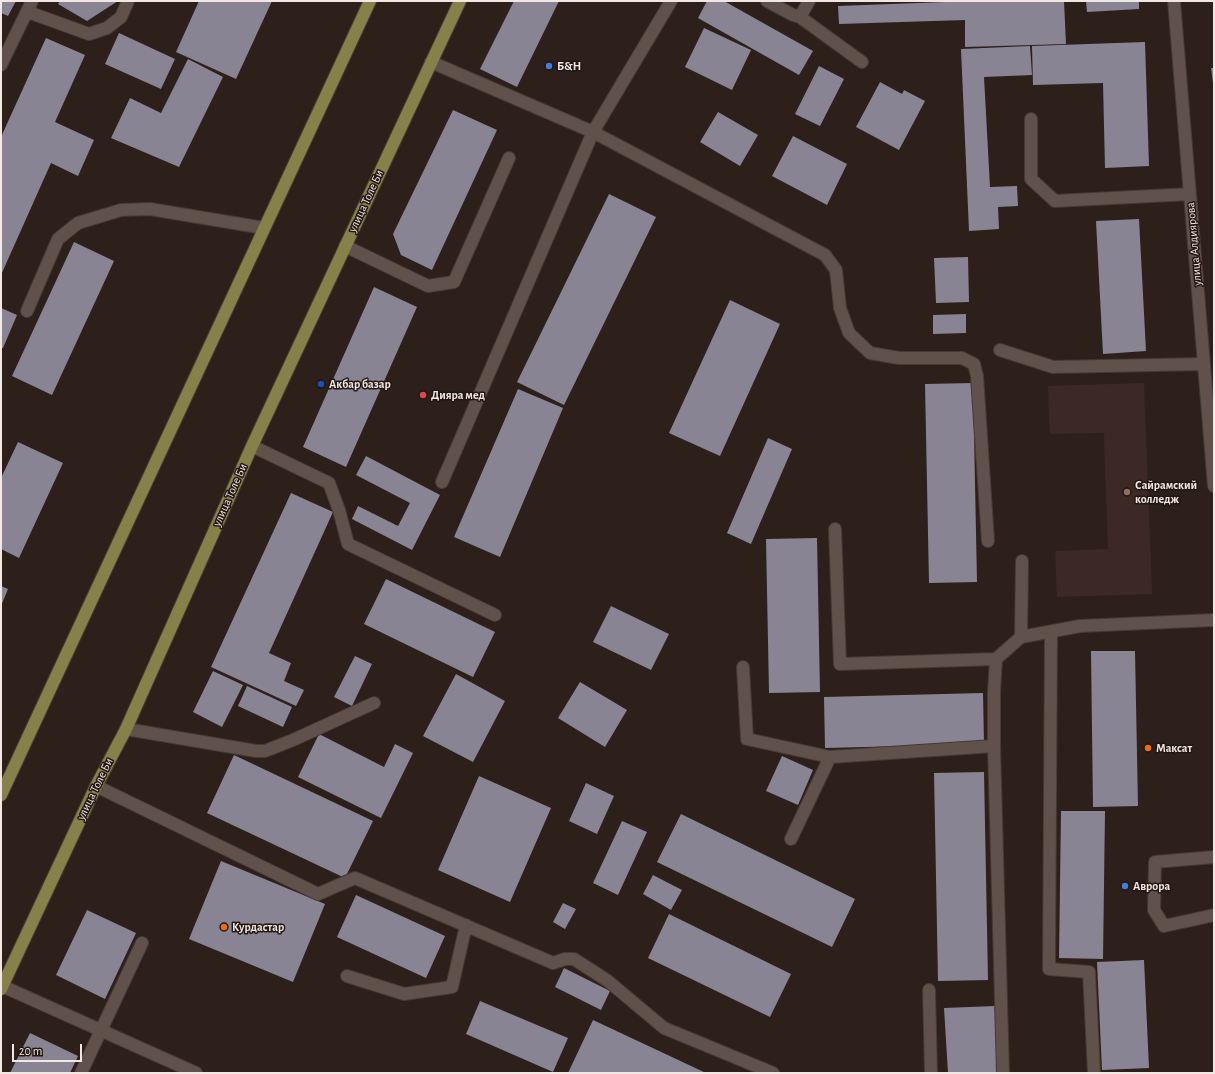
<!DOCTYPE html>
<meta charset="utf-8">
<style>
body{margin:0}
#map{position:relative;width:1215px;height:1074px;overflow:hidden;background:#2d201a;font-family:"Alegreya Sans",sans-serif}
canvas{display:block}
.frame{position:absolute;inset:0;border:2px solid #f1e8e4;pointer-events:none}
.scale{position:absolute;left:12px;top:1044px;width:70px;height:18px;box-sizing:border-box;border:2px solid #f1e8e4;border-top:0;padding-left:5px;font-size:12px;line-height:14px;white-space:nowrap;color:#f1e8e4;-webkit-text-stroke:3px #231611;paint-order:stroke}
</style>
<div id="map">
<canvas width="1215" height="1074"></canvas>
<div class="frame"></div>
<div class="scale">20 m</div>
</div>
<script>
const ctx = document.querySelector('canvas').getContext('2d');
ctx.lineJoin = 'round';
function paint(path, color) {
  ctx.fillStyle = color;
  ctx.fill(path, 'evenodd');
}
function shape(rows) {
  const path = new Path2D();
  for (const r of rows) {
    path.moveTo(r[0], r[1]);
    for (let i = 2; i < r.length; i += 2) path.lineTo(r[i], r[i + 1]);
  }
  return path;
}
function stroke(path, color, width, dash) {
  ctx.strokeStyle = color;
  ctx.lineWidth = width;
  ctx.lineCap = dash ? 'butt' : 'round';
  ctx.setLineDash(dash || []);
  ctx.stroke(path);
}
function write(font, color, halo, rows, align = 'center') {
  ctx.font = font + ' "Alegreya Sans",sans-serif';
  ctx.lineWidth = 3;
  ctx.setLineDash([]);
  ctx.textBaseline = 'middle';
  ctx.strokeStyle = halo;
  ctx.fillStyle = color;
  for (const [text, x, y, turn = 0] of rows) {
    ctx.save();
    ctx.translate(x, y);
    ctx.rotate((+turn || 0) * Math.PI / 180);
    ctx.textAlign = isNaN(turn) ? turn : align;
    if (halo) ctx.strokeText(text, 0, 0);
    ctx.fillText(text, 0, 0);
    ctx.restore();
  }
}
paint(shape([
 [1144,383,1152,594,1057,597,1055,551,1108,549,1104,433,1050,434,1048,386]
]), '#3c2925');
paint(shape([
 [1,1,16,1,8,16,1,13],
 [60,1,118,1,87,21,58,4],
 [199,1,272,1,236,79,176,52],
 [514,1,559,1,517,87,480,69],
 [707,1,724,1,813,51,799,75,698,18],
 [972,1,1064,1,1066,44,965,47,965,20,839,24,838,6],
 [1086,1,1139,1,1139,9,1087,12],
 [704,28,751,50,732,90,685,67],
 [119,33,175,59,161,89,105,64],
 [46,38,85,55,55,122,94,140,78,176,51,163,1,275,1,137],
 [1145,42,1149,166,1105,168,1103,83,1033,85,1032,46],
 [1030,46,1032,75,984,77,990,187,1017,186,1018,206,998,207,999,229,969,231,961,49],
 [188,59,223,77,179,167,111,138,130,98,161,113],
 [819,66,844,79,820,126,795,114],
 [1211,68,1214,68,1214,83,1213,83],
 [880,82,902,94,904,90,925,101,899,150,856,127],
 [453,110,497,130,432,270,401,255,393,234],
 [718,112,758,135,740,166,700,142],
 [793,136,847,164,827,205,772,176],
 [609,194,656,217,564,405,517,382],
 [1139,219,1146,351,1103,354,1096,221],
 [74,242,114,261,52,395,12,376],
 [968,257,969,302,936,303,934,258],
 [374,287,417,307,346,467,303,447],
 [730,300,780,324,720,456,669,433],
 [1,308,17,315,3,348,1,348],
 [966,314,966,333,933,334,933,315],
 [973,383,977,582,929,583,925,384],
 [518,389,563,408,500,557,454,537],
 [768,438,792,449,751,544,727,533],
 [18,442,63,463,19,558,1,549,1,478],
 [366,456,440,495,412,550,352,519,358,506,398,526,410,503,356,475],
 [291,493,333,512,269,653,291,663,284,681,304,690,296,706,211,667],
 [817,538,820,692,769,693,766,539],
 [386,579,495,632,473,677,364,624],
 [1,586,8,589,1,606],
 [611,606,669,634,651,670,593,642],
 [1091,651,1135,651,1138,806,1093,807],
 [355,656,372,664,352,706,334,697],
 [213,671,243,685,222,727,193,712],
 [456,674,505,701,473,762,423,736],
 [580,682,627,710,605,747,558,718],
 [247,686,292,707,283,727,238,706],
 [983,693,984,744,825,748,824,697],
 [319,734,384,767,395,744,413,753,381,818,298,777],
 [234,755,373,821,345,878,207,813],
 [782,756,813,770,798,805,766,791],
 [984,772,988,980,938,981,934,773],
 [479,776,551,808,510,902,438,870],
 [586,783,614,796,597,834,569,821],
 [1061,811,1105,811,1103,959,1059,958],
 [681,814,855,899,832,947,657,862],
 [622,821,647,832,618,895,593,883],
 [221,861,325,904,293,982,189,939],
 [653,875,682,890,671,910,643,894],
 [356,895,445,936,426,978,337,937],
 [563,903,576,909,565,929,553,922],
 [87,910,136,933,105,999,56,975],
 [669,914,791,974,770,1017,648,958],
 [1144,960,1149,1068,1102,1070,1097,962],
 [564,968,610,991,601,1010,555,987],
 [480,1001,568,1038,553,1072,466,1034],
 [995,1006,998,1073,948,1073,944,1008],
 [593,1020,706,1073,568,1073],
 [30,1033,78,1056,70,1073,10,1073]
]), '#888494');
const minor = shape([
 [671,1,593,132,825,255,836,270,840,308,849,333,870,353,899,358,962,358,974,364,977,376,988,541],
 [767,1,793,15,800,17,809,1],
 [1174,1,1214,486],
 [28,12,89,34,107,28,121,17,128,1],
 [800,17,862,62],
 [431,62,593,132,442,482],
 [1,65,32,1],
 [1031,119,1031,179,1055,201,1190,194],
 [345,246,428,286,454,282,509,158],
 [27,311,58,239,78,223,121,210,150,209,264,228],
 [1000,350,1053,367,1204,364],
 [252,446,329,483,339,510,348,544,495,615],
 [835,529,840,664,996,659],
 [1051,632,1049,969,1089,972,1094,1073],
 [1021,637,1022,561],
 [743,667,747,739,830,757],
 [126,729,256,751,265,751,293,740,374,703],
 [96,786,318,894,355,878,553,963,565,959,574,959,608,981,664,1028,773,1073],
 [791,839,830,757,994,746],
 [1214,857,1155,862,1154,910,1164,926,1214,915],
 [347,976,404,994,452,987,466,925],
 [2,986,196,1073],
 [929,990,931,1073],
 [81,1073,142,943],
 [1003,1073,994,746,994,692,996,659,1021,637,1080,626,1214,620]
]);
const major = shape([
 [1,795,370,1],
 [1,989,96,786,126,729,252,446,460,1]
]);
stroke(minor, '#453a36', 14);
stroke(major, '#453a36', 14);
stroke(minor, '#61514b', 12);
stroke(major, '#868049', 12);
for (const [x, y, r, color] of [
 [549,66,4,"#3f7fe0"],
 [321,384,4,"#1a4fb4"],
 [423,395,4,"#e0444e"],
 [1127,492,4,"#8d6e63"],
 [1148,748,4,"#e8710a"],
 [1125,886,4,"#3f7fe0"],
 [224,927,4,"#e8710a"]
]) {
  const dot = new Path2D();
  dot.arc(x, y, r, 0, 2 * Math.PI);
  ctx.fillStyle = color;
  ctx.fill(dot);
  stroke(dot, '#231611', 1.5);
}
write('bold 12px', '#f1e8e4', '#231611', [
 ["Б&Н",557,66],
 ["Акбар базар",329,384],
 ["Дияра мед",431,395],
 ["Сайрамский",1135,485],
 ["колледж",1135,499],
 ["Максат",1156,748],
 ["Аврора",1133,886],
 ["Курдастар",232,927]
], 'left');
write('12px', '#f1e8e4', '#231611', [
 ["улица Толе Би",366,201,-65],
 ["улица Алдиярова",1194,244,-95],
 ["улица Толе Би",230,495,-66],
 ["улица Толе Би",95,789,-64]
]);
</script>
